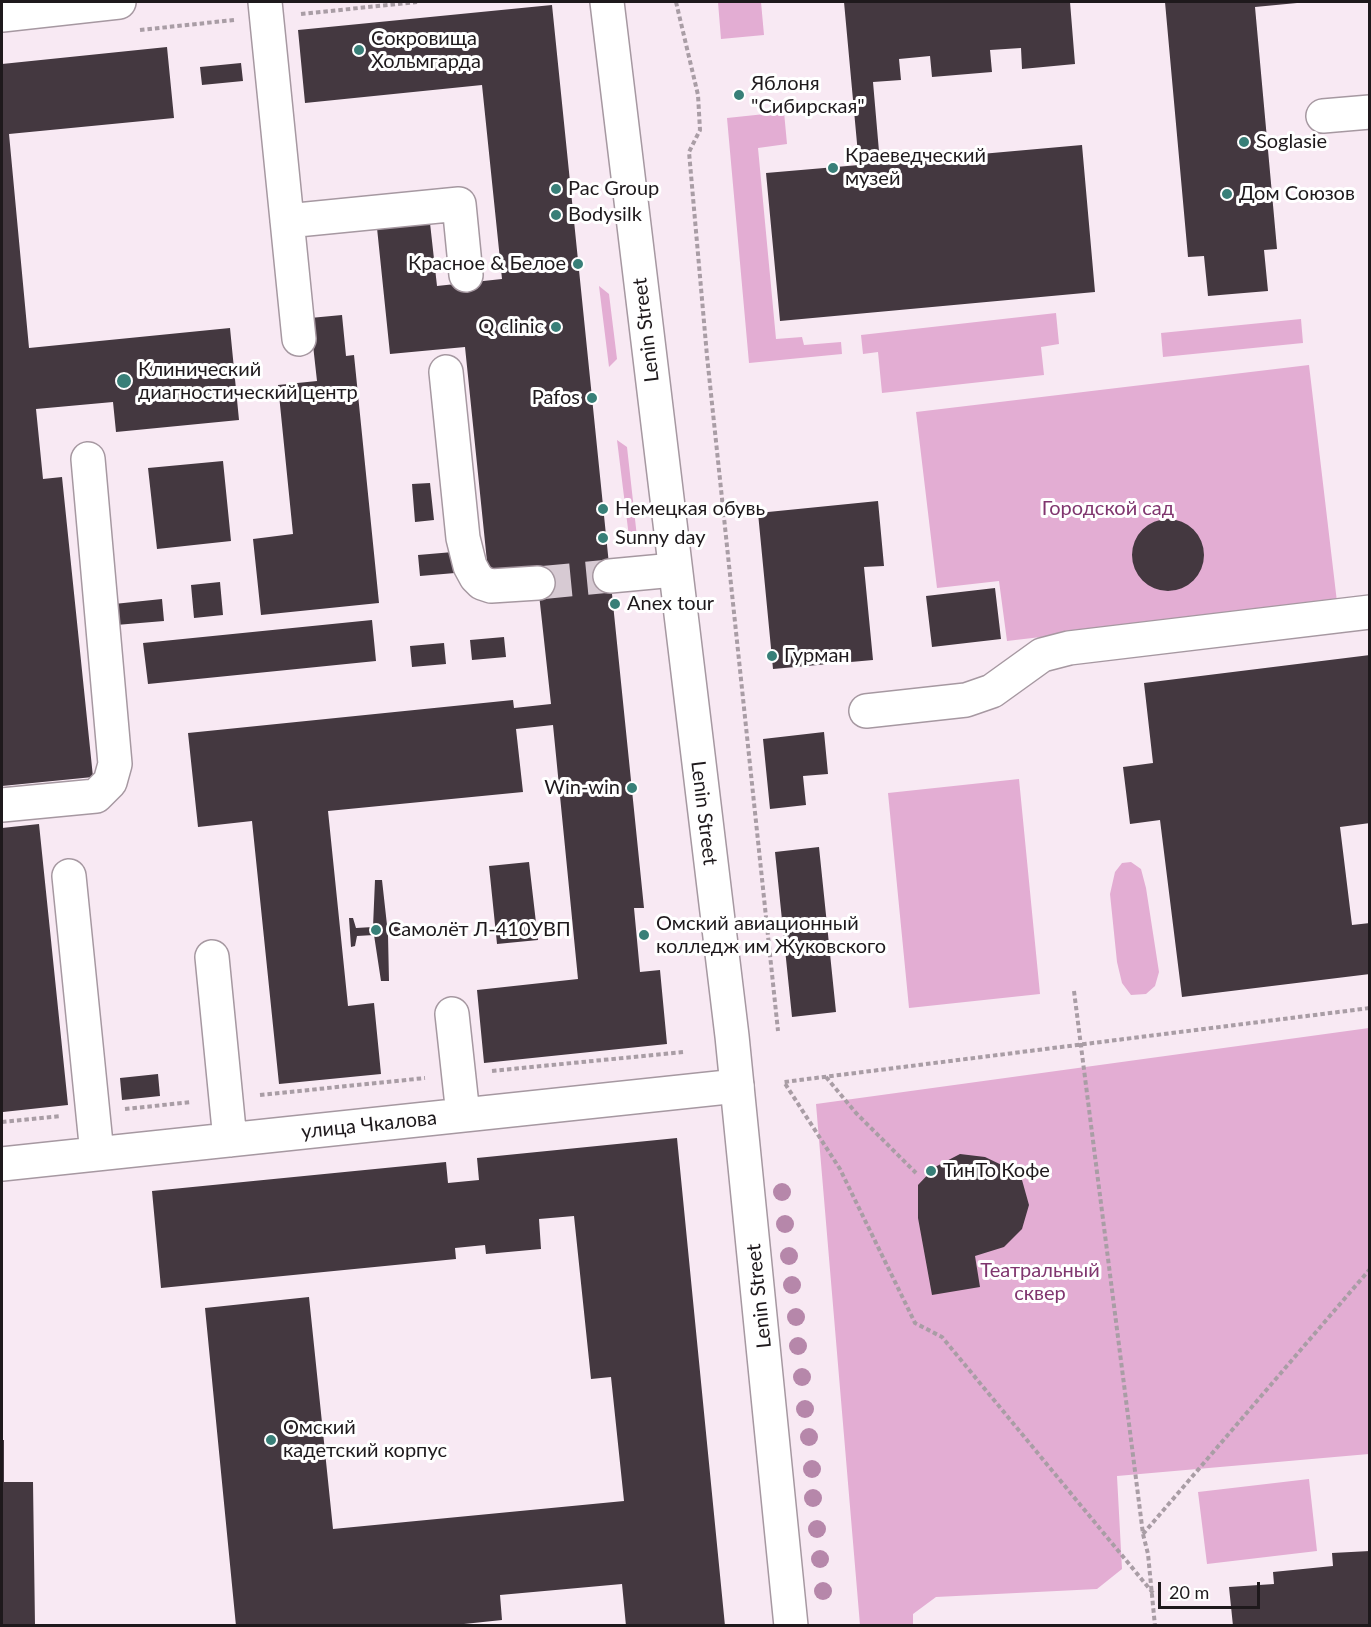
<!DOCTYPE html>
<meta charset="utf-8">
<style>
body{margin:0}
#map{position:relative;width:1371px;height:1627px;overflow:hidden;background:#f8e9f3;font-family:Lato,sans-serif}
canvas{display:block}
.frame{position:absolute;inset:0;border:3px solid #1e191c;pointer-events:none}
.scale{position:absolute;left:1158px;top:1582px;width:102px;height:27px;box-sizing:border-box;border:3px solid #1e191c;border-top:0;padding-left:8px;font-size:18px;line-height:21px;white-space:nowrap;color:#1e191c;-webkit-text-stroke:4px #fff;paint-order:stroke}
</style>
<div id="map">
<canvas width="1371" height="1627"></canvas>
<div class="frame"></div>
<div class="scale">20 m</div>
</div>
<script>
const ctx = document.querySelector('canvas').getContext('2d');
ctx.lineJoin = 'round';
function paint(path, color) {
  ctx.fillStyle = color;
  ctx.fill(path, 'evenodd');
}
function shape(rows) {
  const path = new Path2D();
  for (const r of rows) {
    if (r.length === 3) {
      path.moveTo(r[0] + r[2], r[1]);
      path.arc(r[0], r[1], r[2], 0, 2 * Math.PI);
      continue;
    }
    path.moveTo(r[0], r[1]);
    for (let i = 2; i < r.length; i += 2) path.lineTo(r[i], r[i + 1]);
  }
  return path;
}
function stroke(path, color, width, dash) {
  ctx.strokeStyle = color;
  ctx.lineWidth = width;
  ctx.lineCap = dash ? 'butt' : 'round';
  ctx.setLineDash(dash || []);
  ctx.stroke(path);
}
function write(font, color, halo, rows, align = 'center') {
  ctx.font = font + ' Lato,sans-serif';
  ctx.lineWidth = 6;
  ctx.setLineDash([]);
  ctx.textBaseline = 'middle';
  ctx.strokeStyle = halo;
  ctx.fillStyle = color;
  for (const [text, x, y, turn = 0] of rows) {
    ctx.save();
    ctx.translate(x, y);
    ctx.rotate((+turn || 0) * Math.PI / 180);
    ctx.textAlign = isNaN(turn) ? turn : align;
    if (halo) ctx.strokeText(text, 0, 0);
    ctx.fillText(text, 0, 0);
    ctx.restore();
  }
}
paint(shape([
 [718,2,761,2,764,35,721,39],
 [784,112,787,144,758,148,776,339,802,337,804,345,841,342,842,354,749,363,727,118],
 [599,286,609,294,617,359,609,367],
 [1056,313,1059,344,1041,347,1044,375,882,393,878,352,863,354,861,335],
 [1301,319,1303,343,1163,357,1161,333],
 [1309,365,1337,602,1007,641,999,581,937,588,916,412],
 [617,440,627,447,637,537,629,537],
 [1019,779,1040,994,909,1008,888,793],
 [1131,862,1141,869,1146,888,1159,972,1155,986,1146,994,1131,995,1122,983,1117,962,1110,894,1115,872,1122,863],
 [1369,1028,1369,1454,1117,1476,1122,1569,1097,1589,936,1597,913,1614,913,1625,860,1625,816,1104],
 [1309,1479,1317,1551,1207,1564,1198,1492]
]), '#e3add3');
paint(shape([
 [844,2,1070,2,1075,64,1022,69,1021,48,990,50,992,72,932,77,930,56,899,59,901,80,873,82,880,163,1082,145,1095,292,780,321,766,173,859,165],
 [1165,2,1297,2,1297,3,1255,7,1277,249,1264,250,1268,291,1208,296,1204,256,1188,257],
 [552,5,644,908,634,908,640,972,660,970,667,1044,484,1063,477,990,578,979,553,725,516,729,523,792,328,811,348,1006,374,1003,381,1074,279,1084,252,821,198,827,188,733,513,700,514,708,551,704,537,576,489,581,465,347,390,354,377,228,430,223,437,286,502,279,482,85,305,103,298,30],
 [167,47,174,118,9,134,29,348,230,328,239,420,116,432,113,402,36,409,43,479,62,477,93,777,2,786,2,64],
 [241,63,243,81,202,85,200,67],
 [342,315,346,356,354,355,379,603,261,615,253,539,293,534,278,385,317,381,310,318],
 [223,461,231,541,157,549,148,468],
 [430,483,434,520,415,522,412,484],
 [878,501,884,566,864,567,873,660,773,669,758,513],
 [1168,555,36],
 [453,552,455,573,420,576,418,555],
 [220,582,223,615,194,618,191,585],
 [995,588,1001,639,932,647,926,596],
 [162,599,164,621,116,625,114,604],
 [372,620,376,661,148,684,143,643],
 [504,637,506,657,472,660,470,640],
 [444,643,446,664,412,667,410,646],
 [1370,655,1370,823,1340,827,1352,925,1370,923,1370,974,1182,997,1160,820,1130,824,1123,767,1153,763,1144,683],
 [824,732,828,774,803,776,806,805,770,809,763,739],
 [39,824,68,1105,3,1112,2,828],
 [819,847,836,1012,792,1017,775,852],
 [529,862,538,940,497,944,489,866],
 [375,880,382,880,387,925,401,925,401,933,388,935,389,981,381,981,374,935,357,936,355,946,351,947,349,918,353,918,356,928,373,927],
 [158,1074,160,1096,122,1100,120,1078],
 [677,1138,725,1626,626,1626,622,1584,500,1595,502,1620,445,1626,236,1626,205,1308,309,1297,333,1529,624,1501,611,1377,591,1379,574,1216,539,1219,541,1249,486,1254,485,1245,455,1248,456,1259,161,1288,152,1191,446,1162,448,1183,479,1180,477,1158],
 [960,1154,985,1157,1006,1167,1022,1180,1029,1205,1022,1229,1004,1247,975,1256,980,1287,932,1295,918,1218,918,1185,935,1167],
 [2,1440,4,1440,4,1482,33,1482,35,1626,2,1626],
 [1370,1551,1370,1626,1233,1626,1229,1587,1274,1584,1273,1572,1333,1566,1332,1553]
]), '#443840');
stroke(shape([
 [538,583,610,576]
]), '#d7cad3', 33, [33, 16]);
const minor = shape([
 [265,2,299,339],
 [2,15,119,2],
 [1323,116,1370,112],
 [287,221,459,204,466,275],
 [446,372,463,538,470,566,476,577,482,583,491,586,538,583],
 [610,576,674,570],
 [866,711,966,700,992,691,1042,655,1069,648,1370,612],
 [2,805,96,796,110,782,115,764,88,459],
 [69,876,97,1154],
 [212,957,230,1140],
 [452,1014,463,1115],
 [2,1164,737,1086]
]);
const major = shape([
 [607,2,732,1036,791,1626]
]);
stroke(minor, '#a698a1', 36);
stroke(major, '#a698a1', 36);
stroke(shape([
 [676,2,698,95,700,130,689,152,707,356,778,1031],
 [301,14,417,2],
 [140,30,234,20],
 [1074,991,1143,1534,1148,1554,1155,1626],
 [492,1071,683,1052],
 [826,1077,856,1113,916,1173],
 [260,1095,425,1078],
 [125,1109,192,1102],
 [2,1122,61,1116],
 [1143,1534,1370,1269],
 [1153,1593,942,1337,915,1323,840,1169,784,1082,1370,1008]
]), '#a99da5', 4, [4.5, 3]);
stroke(minor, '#fff', 33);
stroke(major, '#fff', 33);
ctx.fillStyle = '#b687aa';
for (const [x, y] of [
 [782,1192],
 [785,1224],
 [789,1256],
 [792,1285],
 [796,1317],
 [798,1346],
 [802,1377],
 [805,1409],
 [809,1437],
 [812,1469],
 [813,1498],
 [817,1529],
 [820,1559],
 [823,1591]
]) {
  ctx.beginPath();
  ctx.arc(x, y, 9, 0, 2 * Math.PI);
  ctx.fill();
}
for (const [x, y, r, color] of [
 [359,50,6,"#387f78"],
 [739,95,6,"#387f78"],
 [1244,142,6,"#387f78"],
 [833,168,6,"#387f78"],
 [556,189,6,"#387f78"],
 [1227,194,6,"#387f78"],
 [556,215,6,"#387f78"],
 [578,264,6,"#387f78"],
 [556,327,6,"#387f78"],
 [124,381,8,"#387f78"],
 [592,398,6,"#387f78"],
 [603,509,6,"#387f78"],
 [603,538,6,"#387f78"],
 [615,604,6,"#387f78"],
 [772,656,6,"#387f78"],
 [632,788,6,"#387f78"],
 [376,930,6,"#387f78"],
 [644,935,6,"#387f78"],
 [931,1171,6,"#387f78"],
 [271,1440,6,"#387f78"]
]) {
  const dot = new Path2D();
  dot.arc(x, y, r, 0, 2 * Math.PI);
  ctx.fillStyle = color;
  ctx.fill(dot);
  stroke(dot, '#fff', 2);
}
write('20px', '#1e191c', '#fff', [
 ["Сокровища",371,39],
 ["Хольмгарда",371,62],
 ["Яблоня",751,84],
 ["\"Сибирская\"",751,107],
 ["Soglasie",1256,142],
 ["Краеведческий",845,156],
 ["музей",845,179],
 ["Pac Group",568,189],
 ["Дом Союзов",1239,194],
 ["Bodysilk",568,215],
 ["Красное & Белое",566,264,"right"],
 ["Q clinic",544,327,"right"],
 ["Клинический",138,370],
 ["диагностический центр",138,393],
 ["Pafos",580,398,"right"],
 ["Немецкая обувь",615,509],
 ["Sunny day",615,538],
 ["Anex tour",627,604],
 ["Гурман",784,656],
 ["Win-win",620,788,"right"],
 ["Омский авиационный",656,924],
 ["колледж им Жуковского",656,947],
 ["Самолёт Л-410УВП",388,930],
 ["ТинТо Кофе",943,1171],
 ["Омский",283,1428],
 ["кадетский корпус",283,1451]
], 'left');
write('20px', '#1e191c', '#fff', [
 ["Lenin Street",646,330,-97],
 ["Lenin Street",704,813,83],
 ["улица Чкалова",369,1125,-6],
 ["Lenin Street",759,1296,-96]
]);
write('20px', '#80366f', '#fff', [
 ["Городской сад",1108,509],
 ["Театральный",1040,1271],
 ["сквер",1040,1294]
]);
</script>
